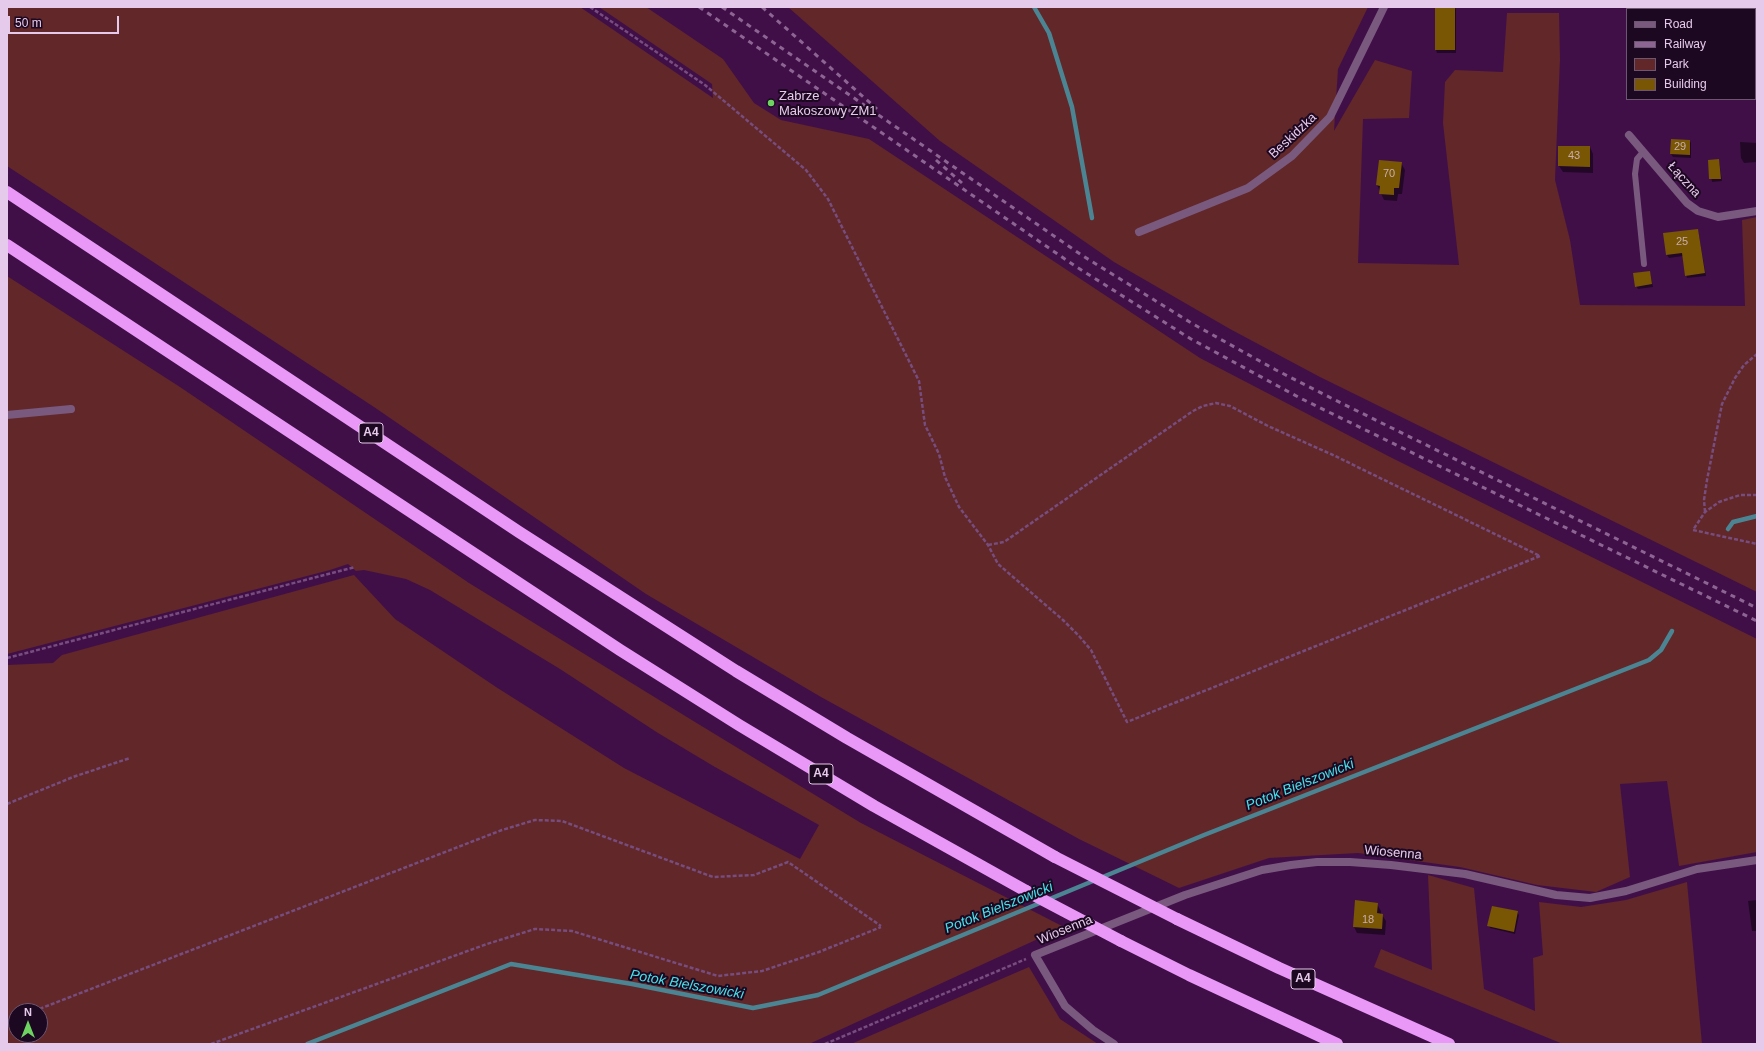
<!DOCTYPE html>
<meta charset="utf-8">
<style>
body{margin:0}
#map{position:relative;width:1764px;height:1051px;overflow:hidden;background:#400f48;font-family:Helvetica,sans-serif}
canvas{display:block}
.frame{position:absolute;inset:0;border:8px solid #e6caeb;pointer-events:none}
.legend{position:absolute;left:1626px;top:8px;width:130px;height:92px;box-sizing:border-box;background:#1c0820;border:1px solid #6d5671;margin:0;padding:5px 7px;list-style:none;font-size:12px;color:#e6caeb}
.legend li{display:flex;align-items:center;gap:8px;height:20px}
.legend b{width:20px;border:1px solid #6d5671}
.north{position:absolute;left:8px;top:1003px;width:40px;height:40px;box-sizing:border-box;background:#1c0820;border:1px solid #6d5671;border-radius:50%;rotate:0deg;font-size:11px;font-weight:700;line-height:16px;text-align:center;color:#e6caeb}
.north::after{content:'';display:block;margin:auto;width:14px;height:18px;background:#6ed361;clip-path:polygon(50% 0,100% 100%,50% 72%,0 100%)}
.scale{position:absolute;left:8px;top:16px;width:111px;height:18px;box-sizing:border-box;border:2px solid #e6caeb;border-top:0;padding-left:5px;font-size:12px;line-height:14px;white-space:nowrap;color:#e6caeb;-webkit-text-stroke:3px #1c0820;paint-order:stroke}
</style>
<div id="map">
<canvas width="1764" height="1051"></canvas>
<div class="frame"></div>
<ul class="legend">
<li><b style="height:5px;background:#7a597f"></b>Road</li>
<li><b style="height:5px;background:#8d6593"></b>Railway</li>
<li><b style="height:11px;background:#622728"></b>Park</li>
<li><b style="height:11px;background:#785603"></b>Building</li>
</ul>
<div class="north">N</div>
<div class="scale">50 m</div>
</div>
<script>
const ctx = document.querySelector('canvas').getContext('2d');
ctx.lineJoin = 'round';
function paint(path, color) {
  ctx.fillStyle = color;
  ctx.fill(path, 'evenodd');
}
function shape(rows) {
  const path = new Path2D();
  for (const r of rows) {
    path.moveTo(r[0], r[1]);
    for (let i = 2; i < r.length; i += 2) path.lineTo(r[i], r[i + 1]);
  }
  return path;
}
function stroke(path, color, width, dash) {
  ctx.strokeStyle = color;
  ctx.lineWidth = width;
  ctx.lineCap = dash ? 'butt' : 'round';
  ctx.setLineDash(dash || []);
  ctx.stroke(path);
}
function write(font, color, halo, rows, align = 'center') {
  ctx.font = font + ' Helvetica,sans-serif';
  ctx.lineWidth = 4;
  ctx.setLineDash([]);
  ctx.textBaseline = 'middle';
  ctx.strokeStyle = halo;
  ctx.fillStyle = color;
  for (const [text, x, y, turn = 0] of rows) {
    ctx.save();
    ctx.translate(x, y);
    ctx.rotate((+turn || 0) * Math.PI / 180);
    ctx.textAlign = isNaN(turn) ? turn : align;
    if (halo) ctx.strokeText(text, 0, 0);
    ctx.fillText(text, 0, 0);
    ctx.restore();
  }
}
paint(shape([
 [7,7,580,7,713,98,712,84,599,7,646,7,723,59,754,103,781,120,869,139,1200,358,1392,458,1757,639,1757,852,1679,866,1667,781,1620,784,1630,877,1596,892,1537,885,1460,867,1358,853,1269,858,1179,888,1079,839,821,697,646,594,374,407,7,166],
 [788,7,1368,7,1338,69,1334,131,1375,60,1412,71,1409,118,1363,119,1358,263,1459,265,1443,123,1445,82,1455,70,1503,72,1507,13,1559,13,1560,59,1555,180,1570,240,1580,305,1745,306,1742,220,1757,217,1757,592,1320,377,1230,329,1114,262,940,141],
 [7,276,180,387,469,583,695,722,861,823,1064,927,809,1044,7,1044,7,665,53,663,62,655,354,575,395,619,496,687,624,768,800,859,819,825,715,767,658,733,560,669,430,590,406,579,364,570,356,571,348,564,330,570,7,654],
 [16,1011,40,1011,40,1035,16,1035],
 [1428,875,1474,888,1484,989,1535,1011,1533,958,1543,955,1539,902,1581,907,1626,900,1687,882,1702,1044,1563,1044,1374,967,1381,949,1432,970],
 [1029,967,1060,1019,1098,1044,851,1044]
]), '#622728');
paint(shape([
 [1436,7,1455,7,1456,9,1456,53,1437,53,1436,50],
 [1755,17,1757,17,1757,37,1755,37],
 [1672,140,1690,141,1691,143,1691,158,1673,157,1671,154],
 [1740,142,1757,143,1757,162,1744,163,1741,158],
 [1559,147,1590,147,1593,154,1593,173,1563,172,1559,166],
 [1719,160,1722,181,1712,182,1709,161],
 [1401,163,1405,170,1402,194,1398,194,1397,201,1384,200,1377,185],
 [1698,230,1706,276,1687,278,1683,256,1669,258,1667,255],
 [1650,272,1653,287,1638,289,1636,286],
 [1757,900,1757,931,1752,931,1748,901],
 [1377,904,1381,911,1381,915,1382,915,1386,921,1385,935,1357,933,1354,927],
 [1517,912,1519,915,1515,934,1490,928,1489,926]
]), '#0007');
stroke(shape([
 [1034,7,1049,33,1072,107,1092,218],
 [1728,529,1733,522,1757,516],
 [307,1044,511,964,632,984,753,1008,818,995,1204,835,1649,660,1661,650,1672,631]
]), '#4b8593', 4.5);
paint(shape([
 [1435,7,1455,7,1455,50,1435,50],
 [1671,139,1690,140,1690,155,1670,154],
 [1558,146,1590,146,1590,167,1558,166],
 [1719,159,1721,179,1709,179,1708,160],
 [1379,160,1402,162,1399,188,1394,188,1394,195,1379,194,1380,186,1376,185],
 [1698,229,1705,273,1685,276,1682,253,1666,255,1663,233],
 [1650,271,1652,284,1635,287,1633,273],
 [1355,900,1378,903,1377,913,1383,914,1382,929,1353,927],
 [1492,906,1518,911,1514,932,1487,926]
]), '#785603');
stroke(shape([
 [590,7,705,85,806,170,828,199,919,381,925,425,939,454,945,477,959,507,988,545,998,564,1063,620,1079,636,1091,650,1127,722,1540,556],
 [1757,495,1740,495,1719,502,1705,512,1693,530,1757,544],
 [1705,512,1704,500,1707,480,1722,404,1735,378,1744,365,1757,354],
 [988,545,1004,542,1193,411,1203,406,1216,403,1230,406,1268,426,1333,455,1540,556],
 [7,658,355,567],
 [7,804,73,777,130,758],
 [34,1011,502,830,535,820,562,821,713,877,754,875,788,862,881,926],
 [7,1021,16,1018],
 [211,1044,487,944,535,929,572,931,718,976,762,971,819,952,881,927],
 [825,1044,1026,959]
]), '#774c7e', 2.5, [4, 2]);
stroke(shape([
 [1643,152,1637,159,1635,174,1644,264]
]), '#7a597f', 6);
stroke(shape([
 [1629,135,1687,203,1698,211,1718,217,1757,211],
 [1139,232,1248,188,1292,156,1330,117,1384,7],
 [7,415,71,409],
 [1114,1044,1093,1030,1065,1006,1035,955,1185,895,1262,870,1291,865,1317,862,1350,862,1391,865,1465,874,1556,895,1590,898,1626,891,1697,869,1757,860]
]), '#7a597f', 8);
stroke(shape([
 [7,192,519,532,736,671,847,738,1055,857],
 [7,245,620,650,739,725,874,806,1026,891],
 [1177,919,1279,968,1449,1044],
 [1121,941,1189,975,1337,1044]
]), '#ea98f8', 12);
stroke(shape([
 [699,7,1075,266,1191,339,1302,399,1757,621],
 [722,7,1083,256,1193,324,1276,370,1333,399,1757,608],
 [762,7,877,109],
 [936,160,962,183]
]), '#8d6593', 3, [5, 5]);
stroke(shape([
 [1055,857,1177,919],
 [1026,891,1121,941]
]), '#ea98f8', 12);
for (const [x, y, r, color] of [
 [771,103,4,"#6ed361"]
]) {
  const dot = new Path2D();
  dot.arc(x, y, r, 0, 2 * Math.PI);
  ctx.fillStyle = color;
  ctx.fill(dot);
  stroke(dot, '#1c0820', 1.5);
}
write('11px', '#caadb1', null, [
 ["29",1680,147],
 ["43",1574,156],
 ["70",1389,174],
 ["25",1682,242],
 ["18",1368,920]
]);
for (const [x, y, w] of [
 [371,433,24],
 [821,774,24],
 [1303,979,24]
]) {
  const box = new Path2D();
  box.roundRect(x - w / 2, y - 10, w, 20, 3);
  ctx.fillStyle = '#1c0820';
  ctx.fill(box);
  stroke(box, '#e6caeb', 1);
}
write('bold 12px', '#e6caeb', null, [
 ["A4",371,433],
 ["A4",821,774],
 ["A4",1303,979]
]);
write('13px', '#e6caeb', '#1c0820', [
 ["Zabrze",779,96],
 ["Makoszowy ZM1",779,111]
], 'left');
write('13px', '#e6caeb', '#1c0820', [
 ["Beskidzka",1293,136,-43],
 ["Łączna",1684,180,48],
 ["Wiosenna",1393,853,5],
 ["Wiosenna",1065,930,-22]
]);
write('italic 14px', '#43e1eb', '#1c0820', [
 ["Potok Bielszowicki",1300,785,-22],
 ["Potok Bielszowicki",999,908,-22],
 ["Potok Bielszowicki",687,985,10]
]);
</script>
